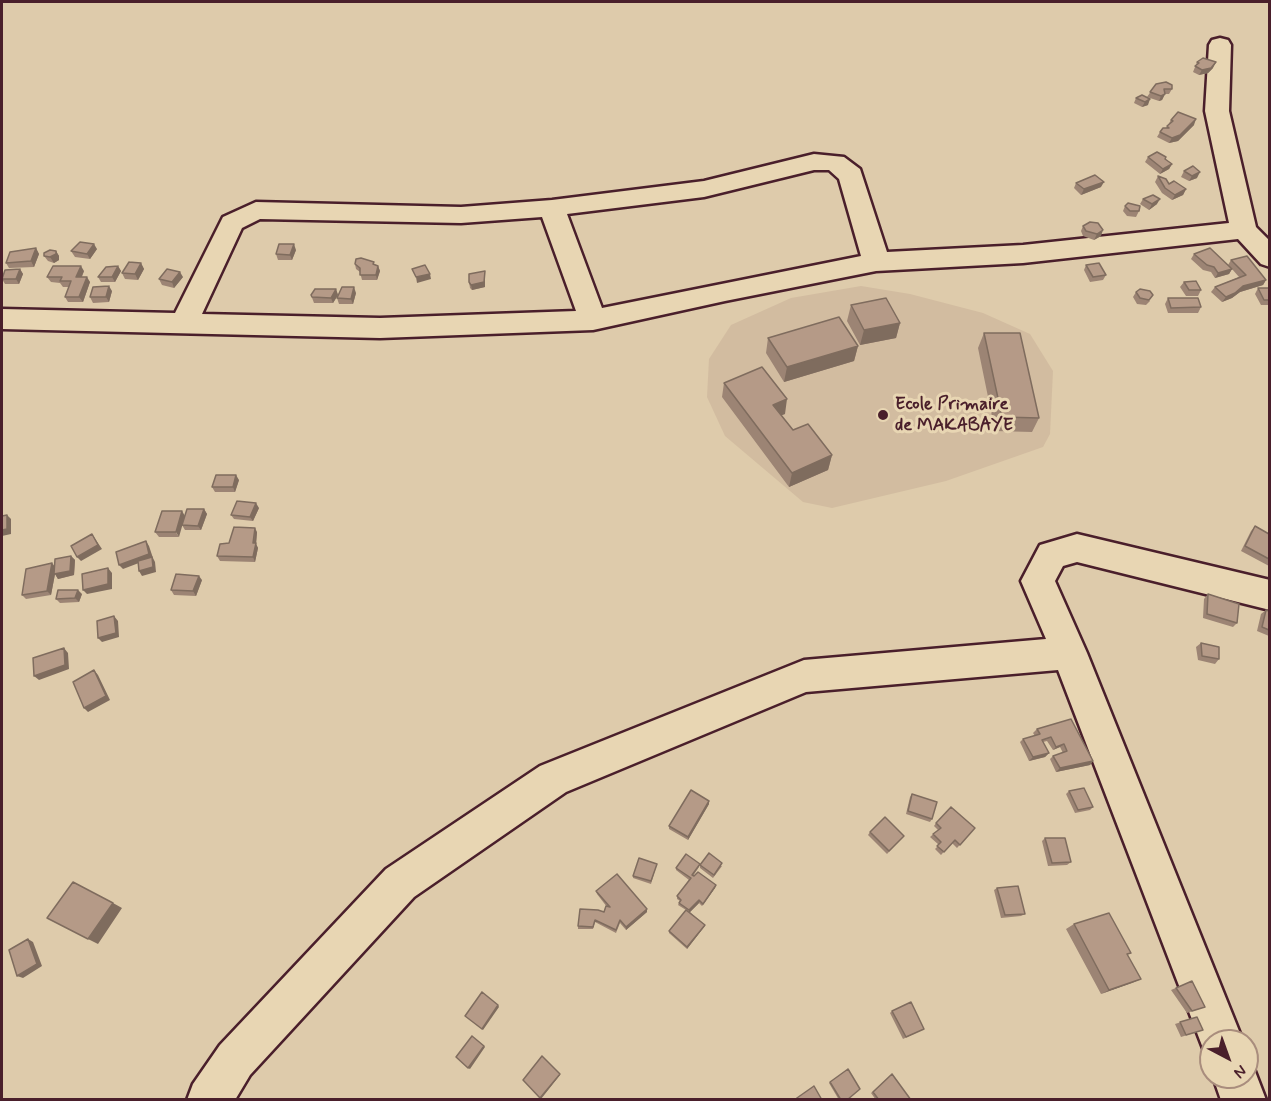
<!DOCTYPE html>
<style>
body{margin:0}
#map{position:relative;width:1271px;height:1101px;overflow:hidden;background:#decbab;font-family:Mynerve,sans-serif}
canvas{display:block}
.frame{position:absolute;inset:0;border:3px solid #4a1f2b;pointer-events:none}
.north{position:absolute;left:1199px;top:1029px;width:60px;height:60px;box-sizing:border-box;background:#e8d6b3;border:2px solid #a98d7d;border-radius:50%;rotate:139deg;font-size:16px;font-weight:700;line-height:24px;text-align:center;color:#4a1f2b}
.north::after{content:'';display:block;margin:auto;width:21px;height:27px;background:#4a1f2b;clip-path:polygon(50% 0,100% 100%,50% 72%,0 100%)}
</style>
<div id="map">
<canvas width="1271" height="1101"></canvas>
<div class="frame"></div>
<div class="north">N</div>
</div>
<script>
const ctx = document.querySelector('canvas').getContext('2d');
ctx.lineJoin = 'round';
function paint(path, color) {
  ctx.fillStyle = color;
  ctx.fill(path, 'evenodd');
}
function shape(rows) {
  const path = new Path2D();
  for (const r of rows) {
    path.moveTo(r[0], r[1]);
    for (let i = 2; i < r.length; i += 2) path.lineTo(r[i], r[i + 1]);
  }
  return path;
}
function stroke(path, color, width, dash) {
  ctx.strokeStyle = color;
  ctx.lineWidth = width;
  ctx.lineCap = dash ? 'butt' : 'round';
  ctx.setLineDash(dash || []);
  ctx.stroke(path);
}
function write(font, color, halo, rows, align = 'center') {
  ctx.font = font + ' Mynerve,sans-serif';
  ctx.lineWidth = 6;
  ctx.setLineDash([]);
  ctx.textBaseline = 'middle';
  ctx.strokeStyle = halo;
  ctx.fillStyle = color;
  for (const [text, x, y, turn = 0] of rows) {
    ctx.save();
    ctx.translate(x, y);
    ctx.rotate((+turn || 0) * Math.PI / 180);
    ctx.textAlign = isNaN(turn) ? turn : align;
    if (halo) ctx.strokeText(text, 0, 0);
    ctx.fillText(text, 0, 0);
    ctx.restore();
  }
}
paint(shape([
 [861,286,910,294,983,313,1030,334,1053,371,1050,434,1043,447,946,481,832,508,803,502,725,436,707,397,709,359,731,325,791,298]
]), '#d2bca0');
const minor = shape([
 [1220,38,1228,40,1231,45,1229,111,1256,227,1270,241,1270,267,1261,264,1238,239,1023,263,876,271,725,301,593,330,380,338,2,329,2,309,175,313,223,217,256,202,461,207,552,200,704,181,814,154,844,157,860,169,887,252,1023,245,1229,223,1205,111,1209,45,1212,40,1220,38],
 [814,170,829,170,839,179,861,256,602,308,567,214,704,197,814,170],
 [542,217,576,311,380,318,202,314,242,228,260,219,461,223,542,217],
 [1077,534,1270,580,1270,610,1077,562,1063,566,1055,581,1087,653,1243,1041,1211,1041,1211,1059,1206,1056,1058,670,806,692,566,792,414,897,250,1075,235,1100,187,1100,193,1084,220,1045,386,869,540,766,804,660,1046,639,1021,581,1040,545,1077,534],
 [1247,1060,1251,1061,1266,1100,1221,1100,1213,1077,1247,1077,1247,1060]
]);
stroke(minor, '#4a1f2b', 5);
paint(minor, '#e8d6b3');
paint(shape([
 [1197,62,1213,68,1208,73,1199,75,1193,72],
 [1156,84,1172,89,1169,94,1165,94,1162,100,1159,101,1147,97],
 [1142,95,1148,105,1142,107,1134,103,1136,98],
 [1171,120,1194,125,1178,141,1169,143,1157,137,1160,132,1166,128],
 [1148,157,1165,159,1172,164,1169,169,1160,174,1145,162],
 [1184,171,1197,178,1189,181,1181,177],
 [1158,176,1169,184,1186,189,1183,195,1172,200,1162,193,1155,182],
 [1076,183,1101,187,1081,195,1074,188],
 [1143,199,1157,204,1149,210,1140,204],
 [1125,206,1139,211,1136,217,1127,216,1123,211],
 [1083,226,1101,236,1094,240,1083,236,1081,231],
 [36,248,39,254,34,267,9,268,6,263],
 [97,249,90,259,75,257,71,251],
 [296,250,292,260,278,260,276,254],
 [56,251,59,256,59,260,54,263,48,261,44,256],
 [1194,254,1228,265,1231,260,1266,280,1263,285,1240,292,1232,298,1222,302,1211,292,1215,287,1239,277,1232,269,1229,274,1215,278,1211,272,1203,270,1191,259],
 [141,263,144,269,138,280,125,279,122,273],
 [355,264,374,265,378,266,380,271,377,280,362,280,360,272,356,269],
 [1086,265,1106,275,1103,280,1090,282,1084,270],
 [118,266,121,271,115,282,101,282,98,277],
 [20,269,23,274,19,284,5,284,2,279],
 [84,271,82,277,90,282,83,302,68,302,65,297,69,287,63,287,60,283,51,282,47,277],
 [485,271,485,287,472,290,470,288,469,282],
 [183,277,174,288,162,285,159,279],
 [1184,282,1201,290,1198,296,1186,296,1180,287],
 [1258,288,1269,288,1269,305,1261,305,1255,294],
 [336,289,338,295,333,303,314,303,311,295],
 [112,291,109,302,93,303,90,297],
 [1136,292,1150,301,1146,305,1137,304,1133,297],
 [356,293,353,304,339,304,337,298],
 [1168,298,1201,307,1198,313,1168,313,1165,304],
 [851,305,900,323,896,338,860,345,847,321],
 [984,333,1039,418,1032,432,995,431,978,348],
 [768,338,858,346,854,361,784,382,766,353],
 [724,383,785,414,781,415,793,430,832,455,828,470,789,487,722,397],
 [239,480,235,492,215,492,212,487],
 [259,508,253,521,234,519,231,515],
 [204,509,207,514,201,530,185,530,182,525],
 [162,511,179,537,159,537,155,532],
 [1255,526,1269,534,1269,566,1241,551,1251,531],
 [257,532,256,544,258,548,255,562,220,561,217,556,229,543],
 [71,556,75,560,74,575,58,579,55,574,51,595,26,599,22,595,55,567],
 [202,580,196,596,174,595,171,590],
 [82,594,79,602,60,603,56,599],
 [1208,594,1237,623,1233,627,1203,618,1204,599],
 [1266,610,1269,611,1269,636,1257,631,1261,614],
 [1201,643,1219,659,1215,664,1198,660,1196,647],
 [1037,729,1093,761,1090,765,1056,772,1050,759,1053,756,1063,753,1060,747,1053,750,1047,741,1043,742,1049,753,1045,757,1029,761,1020,742,1023,739,1035,736,1033,733],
 [1069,791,1093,807,1090,810,1075,813,1066,794],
 [912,794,932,819,930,822,906,814,910,797],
 [709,801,709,804,688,840,669,829,669,826],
 [936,823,975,828,957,848,952,843,941,855,935,849,939,845,930,837,938,830,934,826],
 [870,832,904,836,887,854,868,835],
 [1045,838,1071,862,1067,865,1048,866,1042,841],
 [700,864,699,867,693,876,716,885,715,888,702,906,699,903,690,912,705,925,704,927,687,949,669,933,669,931,686,910,678,905,680,901,677,899,677,896,689,880,676,870,676,868],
 [700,865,722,866,713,878,700,868],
 [656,867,651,884,633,878,633,876],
 [997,888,1025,914,1021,916,1001,918,994,890],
 [596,891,647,909,647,912,626,930,620,923,616,933,595,922,593,929,578,929,578,926,604,912,607,907,597,894],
 [1074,924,1131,953,1127,955,1141,979,1101,994,1066,929],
 [1192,981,1205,1007,1187,1013,1171,990],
 [892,1011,924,1029,903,1039,890,1013],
 [1197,1017,1203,1030,1181,1037,1175,1024],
 [848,1069,847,1100,839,1100,829,1083],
 [892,1074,911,1100,876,1100,871,1093]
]), '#9c8474');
paint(shape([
 [1216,62,1213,68,1208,73,1199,75,1202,70],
 [1165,94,1162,100,1159,101,1161,96],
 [1150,99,1148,105,1142,107,1145,102],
 [1196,119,1194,125,1178,141,1169,143,1172,138],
 [1172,164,1169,169,1160,174,1163,169],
 [1200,172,1197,178,1189,181,1192,176],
 [1104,182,1101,187,1081,195,1084,189],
 [1186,189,1183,195,1172,200,1175,195],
 [1160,199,1157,204,1149,210,1152,204],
 [1103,230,1101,236,1094,240,1097,234],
 [94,244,97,249,90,259,87,254],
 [294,244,296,250,292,260,290,255],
 [36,248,39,254,34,267,31,261],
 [56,251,59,256,59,260,54,263,50,257],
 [141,263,144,269,138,280,135,274],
 [81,266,84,271,79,282,76,277],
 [118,266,121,271,115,282,112,277],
 [378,266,380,271,377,280,376,275],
 [20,269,23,274,19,284,16,279],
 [1232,269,1229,274,1215,278,1218,273],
 [485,271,485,287,472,290,471,285],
 [180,272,183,277,174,288,172,282],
 [430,274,431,279,417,283,416,277],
 [87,277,90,282,83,302,79,297],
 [1266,280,1263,285,1240,292,1232,298,1222,302,1226,297,1243,286],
 [109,286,112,291,109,302,106,297],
 [354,287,356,293,353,304,351,299],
 [336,289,338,295,333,303,331,298],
 [900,323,896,338,860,345,864,330],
 [858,346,854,361,784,382,787,367],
 [787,399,785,414,771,419,773,405],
 [832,455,828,470,789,487,792,473],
 [236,475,239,480,235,492,233,487],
 [256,503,259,508,253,521,250,517],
 [204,509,207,514,201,530,198,526],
 [182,511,185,516,179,537,176,532],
 [7,515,11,519,11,534,2,536,2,530],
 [255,528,257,532,256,544,258,548,255,562,253,557],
 [92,534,102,549,81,561,77,557],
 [146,541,149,546,153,558,155,562,156,572,142,576,139,571,152,558,123,569,119,565],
 [71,556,75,560,74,575,58,579,55,574,51,595,47,591,52,563,56,568],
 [108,568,112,573,112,589,87,594,83,590],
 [199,576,202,580,196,596,193,591],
 [78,590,82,594,79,602,75,598],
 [114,616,118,621,119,637,102,642,98,638],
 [64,648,68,653,69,669,39,680,34,676],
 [94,670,98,675,110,700,88,712,84,708],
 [1064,744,1060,747,1053,750,1056,747],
 [1049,753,1045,757,1029,761,1033,757],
 [1093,761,1090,765,1056,772,1060,768],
 [709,801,709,804,688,840,688,837],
 [716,885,715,888,702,906,703,904],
 [699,900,699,903,689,913,689,910],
 [113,903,122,908,98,944,88,939],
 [647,909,647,912,626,930,626,927],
 [705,925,704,927,687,949,687,947],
 [28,939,33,942,42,966,23,978,17,976],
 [1141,979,1132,983,1101,994,1109,990],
 [498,1005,499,1007,483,1030,482,1029],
 [484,1046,485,1047,470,1069,468,1068],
 [560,1074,560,1075,541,1099,540,1098]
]), '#7f6c5e');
const building = shape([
 [1203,58,1216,62,1211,68,1202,70,1195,66,1199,63,1197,62,1203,58],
 [1166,82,1172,85,1172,89,1164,89,1165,94,1161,96,1150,92,1156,84,1166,82],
 [1142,95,1150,99,1145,102,1136,98,1142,95],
 [1178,112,1196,119,1180,135,1172,138,1160,132,1163,128,1169,128,1167,126,1173,121,1171,120,1178,112],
 [1157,152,1166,157,1165,159,1172,164,1163,169,1148,157,1157,152],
 [1193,166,1200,172,1192,176,1184,171,1193,166],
 [1095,175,1104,182,1084,189,1076,183,1095,175],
 [1158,176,1166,179,1169,184,1174,181,1186,189,1175,195,1165,188,1158,176],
 [1153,195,1160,199,1152,204,1143,199,1153,195],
 [1128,203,1140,206,1139,211,1130,211,1125,206,1128,203],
 [1090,222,1098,223,1103,230,1097,234,1086,231,1083,226,1090,222],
 [80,242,94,244,87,254,71,251,80,242],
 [279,244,294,244,290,255,276,254,279,244],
 [36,248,31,261,6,263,10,252,36,248],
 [1210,248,1232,269,1218,273,1214,267,1207,265,1194,254,1210,248],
 [50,250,56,251,56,254,50,257,44,256,44,253,50,250],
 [1247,256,1266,280,1243,286,1235,293,1226,297,1215,287,1246,275,1231,260,1247,256],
 [361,258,374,262,373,264,378,266,376,275,360,275,360,268,355,264,356,259,361,258],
 [129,262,141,263,135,274,122,273,129,262],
 [1099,263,1106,275,1093,277,1086,265,1099,263],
 [425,265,430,274,416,277,412,269,425,265],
 [53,266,81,266,76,277,87,277,79,297,65,297,71,281,60,281,62,277,47,277,53,266],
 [118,266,112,277,98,277,106,267,118,266],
 [20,269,16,279,2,279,5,270,20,269],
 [167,269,180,272,172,282,159,279,167,269],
 [485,271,484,282,471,285,469,282,469,274,485,271],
 [1196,281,1201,290,1189,290,1184,282,1196,281],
 [109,286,106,297,90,297,93,287,109,286],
 [342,287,354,287,351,299,337,298,342,287],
 [1258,288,1269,288,1269,300,1264,300,1258,288],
 [315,289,336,289,331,298,312,297,311,295,315,289],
 [1140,289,1150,291,1153,295,1149,300,1140,298,1136,292,1140,289],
 [886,298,900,323,864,330,851,305,886,298],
 [1168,298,1198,298,1201,307,1171,308,1168,298],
 [839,317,858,346,787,367,768,338,839,317],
 [984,333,1020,333,1039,418,1002,417,984,333],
 [762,367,787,399,773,405,793,430,808,424,832,455,792,473,724,383,762,367],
 [216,475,236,475,233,487,212,487,216,475],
 [237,501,256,503,250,517,231,515,237,501],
 [187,509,204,509,198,526,182,525,187,509],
 [162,511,182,511,176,532,155,532,162,511],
 [7,515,7,529,2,530,2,516,7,515],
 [1255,526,1269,534,1269,559,1245,546,1255,526],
 [234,527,255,528,253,543,256,543,253,557,217,556,220,544,229,543,234,527],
 [92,534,98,545,77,557,71,546,92,534],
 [146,541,149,554,119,565,116,552,146,541],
 [71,556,70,571,54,574,55,559,71,556],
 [152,557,153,567,139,571,138,561,152,557],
 [52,563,47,591,22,595,26,569,52,563],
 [108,568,108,584,83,590,82,574,108,568],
 [176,574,199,576,193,591,171,590,176,574],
 [58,590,78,590,75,598,56,599,58,590],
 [1208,594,1239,604,1237,623,1207,614,1208,594],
 [1266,610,1269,611,1269,630,1262,627,1266,610],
 [114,616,116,633,98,638,97,621,114,616],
 [1201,643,1219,647,1219,659,1202,656,1201,643],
 [64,648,65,665,34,676,33,658,64,648],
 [94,670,106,696,84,708,73,682,94,670],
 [1071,719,1093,761,1060,768,1053,756,1067,751,1064,744,1056,747,1051,737,1042,740,1049,753,1033,757,1023,739,1040,734,1037,729,1071,719],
 [1084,788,1093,807,1078,810,1069,791,1084,788],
 [691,790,709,801,688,837,669,826,691,790],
 [912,794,937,802,932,819,908,811,912,794],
 [951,807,975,828,960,845,955,840,944,852,937,846,941,842,933,834,941,828,936,823,951,807],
 [885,817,904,836,889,851,870,832,885,817],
 [1045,838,1065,838,1071,862,1052,863,1045,838],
 [709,853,722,863,714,875,700,865,709,853],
 [686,854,700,864,692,875,694,876,698,872,716,885,703,904,699,900,689,910,679,903,681,900,677,896,691,878,676,868,686,854],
 [639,858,657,864,651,881,633,876,639,858],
 [617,874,647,909,626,927,620,920,616,930,595,920,593,927,578,926,580,909,598,910,604,912,606,906,610,907,596,891,617,874],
 [73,882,113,903,88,939,47,918,73,882],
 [1018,886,1025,914,1005,915,997,888,1018,886],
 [686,910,705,925,687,947,669,931,686,910],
 [1109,913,1131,953,1127,954,1141,979,1109,990,1074,924,1109,913],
 [28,939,37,964,17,976,9,950,28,939],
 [1192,981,1205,1007,1192,1011,1176,988,1192,981],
 [482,992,498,1005,482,1029,465,1016,482,992],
 [911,1002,924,1029,906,1037,892,1011,911,1002],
 [1197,1017,1203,1030,1186,1035,1180,1022,1197,1017],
 [472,1036,484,1046,468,1068,456,1057,472,1036],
 [542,1056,560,1074,540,1098,523,1080,542,1056],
 [848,1069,860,1089,847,1100,841,1100,830,1082,848,1069],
 [892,1074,911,1100,879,1100,873,1092,892,1074],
 [814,1086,822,1100,794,1100,814,1086]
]);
paint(building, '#b59a87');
stroke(building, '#7f6c5e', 1.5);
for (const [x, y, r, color] of [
 [883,415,6,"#4a1f2b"]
]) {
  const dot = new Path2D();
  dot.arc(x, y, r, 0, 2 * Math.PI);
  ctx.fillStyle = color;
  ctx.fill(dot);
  stroke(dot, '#e8d6b3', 2);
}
write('bold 18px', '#4a1f2b', '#e8d6b3', [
 ["Ecole Primaire",895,405],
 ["de MAKABAYE",895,426]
], 'left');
</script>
